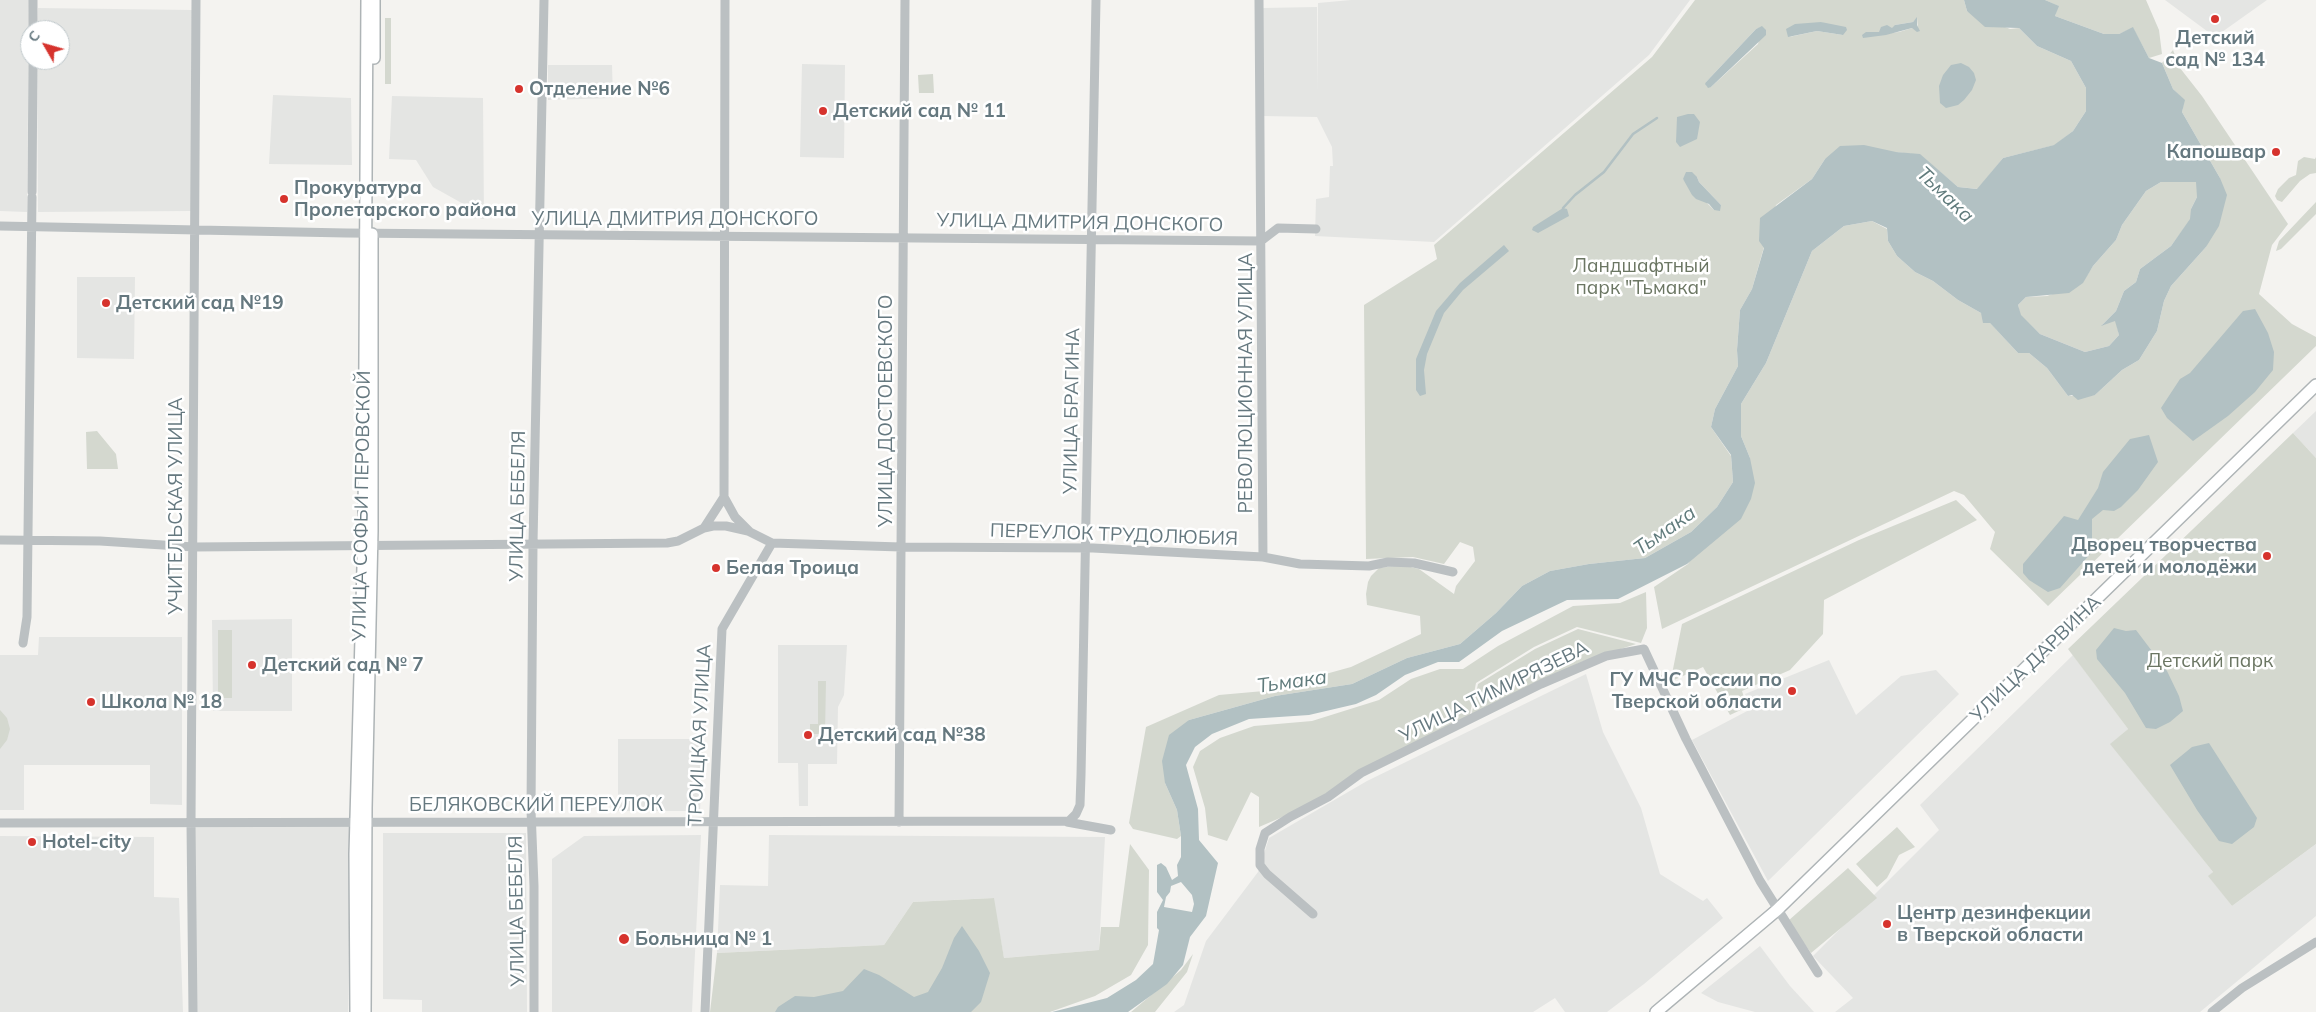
<!DOCTYPE html>
<meta charset="utf-8">
<style>
body{margin:0}
#map{position:relative;width:2316px;height:1012px;overflow:hidden;background:#f4f3f0;font-family:Mulish,sans-serif}
canvas{display:block}
.north{position:absolute;left:20px;top:20px;width:50px;height:50px;box-sizing:border-box;background:#fff;border:1px solid #c1c9cc;border-radius:50%;rotate:308deg;font-size:14px;font-weight:700;line-height:20px;text-align:center;color:#65787f}
.north::after{content:'';display:block;margin:auto;width:18px;height:22px;background:#d6332d;clip-path:polygon(50% 0,100% 100%,50% 72%,0 100%)}
</style>
<div id="map">
<canvas width="2316" height="1012"></canvas>
<div class="north">С</div>
</div>
<script>
const ctx = document.querySelector('canvas').getContext('2d');
ctx.lineJoin = 'round';
function paint(path, color) {
  ctx.fillStyle = color;
  ctx.fill(path, 'evenodd');
}
function shape(rows) {
  const path = new Path2D();
  for (const r of rows) {
    path.moveTo(r[0], r[1]);
    for (let i = 2; i < r.length; i += 2) path.lineTo(r[i], r[i + 1]);
  }
  return path;
}
function stroke(path, color, width, dash) {
  ctx.strokeStyle = color;
  ctx.lineWidth = width;
  ctx.lineCap = dash ? 'butt' : 'round';
  ctx.setLineDash(dash || []);
  ctx.stroke(path);
}
function write(font, color, halo, rows, align = 'center') {
  ctx.font = font + ' Mulish,sans-serif';
  ctx.lineWidth = 5;
  ctx.setLineDash([]);
  ctx.textBaseline = 'middle';
  ctx.strokeStyle = halo;
  ctx.fillStyle = color;
  for (const [text, x, y, turn = 0] of rows) {
    ctx.save();
    ctx.translate(x, y);
    ctx.rotate((+turn || 0) * Math.PI / 180);
    ctx.textAlign = isNaN(turn) ? turn : align;
    if (halo) ctx.strokeText(text, 0, 0);
    ctx.fillText(text, 0, 0);
    ctx.restore();
  }
}
paint(shape([
 [0,0,29,0,27,212,0,211],
 [1351,0,1690,0,1649,55,1434,242,1315,236,1316,199,1329,197,1330,166,1333,166,1332,147,1317,117,1263,116,1263,8,1317,7,1317,92,1318,3],
 [2165,0,2267,0,2215,37],
 [38,8,192,10,191,211,38,212,37,60,60,60,60,30,37,30],
 [802,64,845,65,844,158,800,157],
 [548,65,612,65,613,98,548,100],
 [273,95,351,98,352,165,269,164],
 [392,96,483,98,484,219,470,218,467,206,433,187,416,160,389,159],
 [77,277,135,277,134,359,77,358],
 [2316,411,2316,458,2293,433],
 [292,619,292,711,213,711,212,620],
 [39,637,182,637,182,805,150,804,150,765,24,765,24,810,0,810,0,655,38,655],
 [778,645,847,645,844,695,838,707,837,764,808,764,808,806,799,806,798,763,778,763],
 [2073,655,2128,729,2111,744,2213,872,2209,876,2232,906,2316,844,2316,916,2200,1012,1835,1012,1853,998,1813,956,1939,830,1920,805],
 [1829,660,1856,715,1901,676,1936,670,1959,694,1768,881,1692,740,1751,709,1745,694],
 [1586,674,1603,732,1641,808,1660,874,1703,901,1707,898,1723,918,1644,984,1607,1012,1565,1012,1555,998,1533,1012,1174,1012,1184,1005,1206,941,1258,872,1269,838,1367,781],
 [618,739,703,739,700,811,618,811],
 [350,822,348,1012,193,1012,191,823],
 [383,833,526,833,527,1012,422,1012,422,1000,383,999],
 [701,835,692,1012,552,1012,552,859,584,836],
 [769,835,1105,837,1099,950,1004,958,993,898,913,902,884,945,717,953,720,885,768,886],
 [0,836,154,837,154,897,179,898,183,1012,0,1012],
 [1760,946,1790,986,1814,1012,1755,1012,1718,1002,1701,993]
]), '#e4e5e3');
paint(shape([
 [1695,0,1964,0,1967,11,2010,29,2019,28,2037,46,2071,61,2086,88,2086,111,2073,131,2055,145,2003,158,1978,189,1958,187,1920,155,1896,152,1825,159,1812,179,1776,205,1752,289,1740,310,1737,350,1738,366,1715,409,1711,427,1731,456,1733,482,1717,507,1691,532,1645,558,1589,564,1550,571,1522,586,1496,613,1460,644,1407,658,1352,684,1275,696,1189,720,1165,783,1177,810,1181,836,1177,839,1133,829,1129,823,1146,727,1219,695,1264,691,1351,667,1421,634,1420,616,1367,605,1366,594,1368,582,1371,576,1379,568,1402,565,1419,569,1454,594,1456,586,1475,561,1473,547,1460,542,1444,564,1413,557,1366,559,1364,305,1437,259,1434,245,1652,57],
 [1917,18,1918,29,1912,28,1899,32,1876,35,1866,32,1880,32,1895,28,1895,25,1913,22],
 [1821,22,1843,35,1817,31,1789,37],
 [1762,27,1758,44,1711,87,1707,87,1706,82,1756,29],
 [1697,177,1699,182,1721,205,1714,210,1683,179],
 [2045,0,2146,0,2159,30,2162,54,2149,58,2133,28,2119,34,2104,34,2055,16,2058,6],
 [385,18,391,18,391,84,385,84],
 [2173,50,2180,68,2202,96,2288,224,2272,245,2259,294,2292,324,2316,337,2316,346,2048,606,1990,549,1995,532,1964,495,1954,491,1662,629,1654,587,1688,564,1750,458,1741,436,1741,404,1766,363,1812,251,1844,226,1872,221,1887,229,1888,241,1897,256,1915,272,1933,281,1958,300,1981,313,2018,353,2029,353,2047,368,2068,396,2095,395,2122,370,2139,360,2157,331,2164,301,2171,286,2206,247,2220,178,2182,112,2184,100,2173,89,2162,63],
 [933,74,934,93,919,93,918,75],
 [2304,157,2315,159,2316,157,2316,173,2310,174,2300,181,2282,202,2277,200,2275,196,2278,189,2289,178,2296,175,2298,161],
 [2161,182,2197,182,2197,197,2191,209,2191,219,2171,246,2140,269,2136,282,2124,291,2116,311,2102,325,2116,320,2119,335,2109,346,2085,352,2040,334,2020,315,2018,305,2026,297,2047,296,2082,283,2093,266,2116,240,2122,225,2146,191],
 [2316,202,2316,214,2281,249,2276,251,2279,241],
 [97,431,116,454,118,469,87,469,86,432],
 [2293,433,2316,458,2316,844,2232,906,2208,876,2213,872,2110,744,2128,729,2068,649],
 [1956,500,1977,520,1824,600,1823,634,1790,670,1742,691,1747,707,1730,715,1703,667,1674,680,1672,674,1682,624,1859,540],
 [1646,592,1647,628,1641,643,1577,627,1534,647,1476,683,1469,719,1287,815,1259,827,1259,797,1251,792,1227,841,1208,835,1205,808,1193,767,1200,751,1220,738,1254,726,1312,721,1379,700,1411,679,1440,669,1463,669,1498,646,1573,606,1620,603],
 [1578,629,1636,644,1581,662,1471,717,1478,684,1535,649],
 [218,630,232,630,232,698,218,698],
 [818,681,826,681,825,734,810,734,810,724,818,724],
 [0,710,7,718,10,729,7,740,0,749],
 [1897,827,1915,847,1899,855,1887,878,1877,887,1856,864],
 [1130,844,1149,870,1148,945,1131,975,1095,996,1050,1012,710,1012,717,953,884,945,913,902,994,898,1004,958,1099,950,1101,927,1119,927],
 [1848,868,1877,898,1811,953,1788,921],
 [1193,954,1187,972,1155,1012,1131,1012,1181,970]
]), '#d4d8cf');
paint(shape([
 [1964,0,2045,0,2059,6,2055,16,2104,34,2119,34,2133,27,2149,58,2162,63,2173,89,2185,100,2182,112,2220,178,2227,195,2219,226,2206,247,2171,286,2164,301,2157,331,2139,360,2122,370,2095,395,2078,400,2072,395,2068,396,2047,368,2029,353,2018,353,1990,323,1983,323,1981,313,1958,300,1933,281,1915,272,1897,256,1888,241,1887,228,1872,221,1844,226,1812,251,1766,363,1741,404,1741,436,1750,458,1755,483,1751,499,1741,519,1687,564,1618,599,1567,600,1502,631,1459,662,1438,662,1405,675,1376,695,1356,704,1309,715,1249,719,1212,734,1195,747,1186,765,1198,809,1199,840,1218,863,1206,916,1190,937,1183,965,1167,984,1128,1012,1052,1012,1107,998,1136,980,1153,964,1159,930,1157,928,1157,912,1163,900,1157,892,1157,865,1161,863,1166,867,1172,880,1178,876,1177,865,1181,857,1181,836,1177,810,1165,783,1162,761,1169,735,1189,720,1275,696,1352,684,1407,658,1460,644,1496,613,1522,586,1550,571,1589,564,1645,558,1691,532,1717,507,1733,482,1731,455,1711,427,1715,409,1738,366,1737,350,1740,310,1752,289,1764,248,1759,241,1760,218,1812,179,1825,159,1840,146,1864,145,1896,152,1920,154,1958,187,1977,189,2003,158,2054,145,2073,131,2086,111,2086,88,2071,61,2037,46,2019,28,1985,27,1967,11],
 [2161,182,2196,182,2197,197,2191,209,2190,219,2171,246,2140,269,2136,282,2124,291,2116,311,2101,326,2115,321,2119,335,2109,346,2085,352,2040,334,2021,315,2018,305,2026,297,2069,293,2083,283,2093,266,2116,240,2122,225,2146,191],
 [1181,882,1192,895,1194,904,1192,912,1164,907,1166,897,1170,892,1171,886],
 [1917,17,1917,25,1920,31,1917,32,1912,28,1886,35,1863,38,1862,35,1866,32,1879,32,1881,27,1887,25,1892,28,1895,25,1913,22],
 [1821,22,1846,27,1847,30,1843,35,1817,31,1788,37,1786,29,1795,24],
 [1762,26,1766,30,1766,35,1711,87,1708,88,1705,84,1706,82,1756,29],
 [1961,63,1969,67,1974,73,1976,80,1972,90,1964,100,1958,105,1946,108,1940,103,1939,86,1943,75,1951,65],
 [1688,114,1694,114,1700,122,1697,139,1680,147,1676,142,1677,117],
 [1686,172,1692,172,1697,177,1699,182,1721,205,1720,211,1714,210,1709,204,1696,199,1692,195,1683,179],
 [1563,208,1567,209,1569,216,1538,233,1532,230,1533,227],
 [1504,245,1509,251,1463,290,1444,313,1427,354,1424,370,1426,394,1420,396,1416,390,1416,359,1436,311,1460,283],
 [2255,309,2268,333,2274,352,2273,370,2255,392,2228,416,2193,441,2167,418,2161,408,2180,379,2190,373,2243,311],
 [2149,435,2158,462,2138,490,2121,507,2114,511,2103,510,2092,519,2092,552,2060,588,2048,592,2029,580,2023,573,2023,564,2064,516,2078,520,2098,488,2103,472,2130,439],
 [2114,628,2126,631,2136,630,2167,671,2179,696,2183,711,2170,722,2156,729,2146,728,2125,693,2097,659,2096,650],
 [2209,743,2257,818,2254,827,2232,844,2219,841,2197,810,2170,765,2192,747],
 [962,926,979,951,990,973,981,1002,971,1012,775,1012,778,1007,795,996,814,997,843,991,864,969,879,975,914,997,928,992,942,968,954,938]
]), '#b2c1c3');
stroke(shape([
 [1563,208,1575,195,1604,172,1633,134,1657,118]
]), '#b2c1c3', 2.5);
const major = shape([
 [374,58,374,0],
 [356,1012,355,854,364,531,367,0],
 [365,1012,366,808,372,531,372,234],
 [1656,1012,1777,910,2316,385]
]);
stroke(major, '#aeb4b6', 14);
stroke(shape([
 [725,0,724,497,735,517,750,532,772,543,901,547,1093,548,1263,557,1300,564,1369,566,1388,562,1414,563,1453,572],
 [1259,0,1263,557],
 [33,30,33,0],
 [32,192,33,60],
 [0,226,346,233,1261,241,1278,228,1316,229],
 [704,528,724,497],
 [0,540,100,541,194,547,667,543,678,541,704,528,713,526,726,526,748,531],
 [23,643,27,617,32,197],
 [899,822,905,0],
 [1067,822,1111,830],
 [0,823,1069,821,1076,814,1080,805,1081,775,1096,0],
 [1313,914,1267,874,1260,865,1260,849,1265,833,1290,817,1328,797,1361,773,1541,684,1606,656,1644,649,1686,739,1760,881,1818,973],
 [193,1012,191,823,196,0],
 [534,1012,534,886,531,810,533,543,544,0],
 [705,1012,722,629,772,543],
 [2212,1012,2242,988,2316,942]
]), '#bbc0c2', 9);
stroke(major, '#fff', 11);
for (const [x, y, r, color] of [
 [2215,19,5,"#d6332d"],
 [519,89,5,"#d6332d"],
 [823,111,5,"#d6332d"],
 [2276,152,5,"#d6332d"],
 [284,199,5,"#d6332d"],
 [106,303,5,"#d6332d"],
 [2267,556,5,"#d6332d"],
 [716,568,5,"#d6332d"],
 [252,665,5,"#d6332d"],
 [1792,691,5,"#d6332d"],
 [91,702,5,"#d6332d"],
 [808,735,5,"#d6332d"],
 [32,842,5,"#d6332d"],
 [1887,924,5,"#d6332d"],
 [624,939,6,"#d6332d"]
]) {
  const dot = new Path2D();
  dot.arc(x, y, r, 0, 2 * Math.PI);
  ctx.fillStyle = color;
  ctx.fill(dot);
  stroke(dot, '#fff', 2);
}
write('bold 19px', '#65787f', '#fff', [
 ["Детский",2215,38,"center"],
 ["сад № 134",2215,60,"center"],
 ["Отделение №6",529,89],
 ["Детский сад № 11",833,111],
 ["Капошвар",2266,152,"right"],
 ["Прокуратура",294,188],
 ["Пролетарского района",294,210],
 ["Детский сад №19",116,303],
 ["Дворец творчества",2257,545,"right"],
 ["детей и молодёжи",2257,567,"right"],
 ["Белая Троица",726,568],
 ["Детский сад № 7",262,665],
 ["ГУ МЧС России по",1782,680,"right"],
 ["Тверской области",1782,702,"right"],
 ["Школа № 18",101,702],
 ["Детский сад №38",818,735],
 ["Hotel-city",42,842],
 ["Центр дезинфекции",1897,913],
 ["в Тверской области",1897,935],
 ["Больница № 1",635,939]
], 'left');
write('19px', '#65787f', '#fff', [
 ["УЛИЦА ДМИТРИЯ ДОНСКОГО",675,219],
 ["УЛИЦА ДМИТРИЯ ДОНСКОГО",1080,223,1],
 ["РЕВОЛЮЦИОННАЯ УЛИЦА",1246,383,-90],
 ["УЛИЦА ДОСТОЕВСКОГО",886,411,-90],
 ["УЛИЦА БРАГИНА",1072,411,-89],
 ["УЧИТЕЛЬСКАЯ УЛИЦА",176,506,-90],
 ["УЛИЦА СОФЬИ ПЕРОВСКОЙ",362,506,-89],
 ["УЛИЦА БЕБЕЛЯ",518,506,-89],
 ["ПЕРЕУЛОК ТРУДОЛЮБИЯ",1114,535,2],
 ["УЛИЦА ДАРВИНА",2036,659,-44],
 ["УЛИЦА ТИМИРЯЗЕВА",1494,692,-26],
 ["ТРОИЦКАЯ УЛИЦА",700,735,-87],
 ["БЕЛЯКОВСКИЙ ПЕРЕУЛОК",536,805],
 ["УЛИЦА БЕБЕЛЯ",517,911,-91]
]);
write('19px', '#6b7663', '#fff', [
 ["Ландшафтный",1641,266],
 ["парк \"Тьмака\"",1641,288],
 ["Детский парк",2210,661]
]);
write('italic 20px', '#607b7c', '#fff', [
 ["Тьмака",1945,195,44],
 ["Тьмака",1665,531,-35],
 ["Тьмака",1292,682,-8]
]);
</script>
